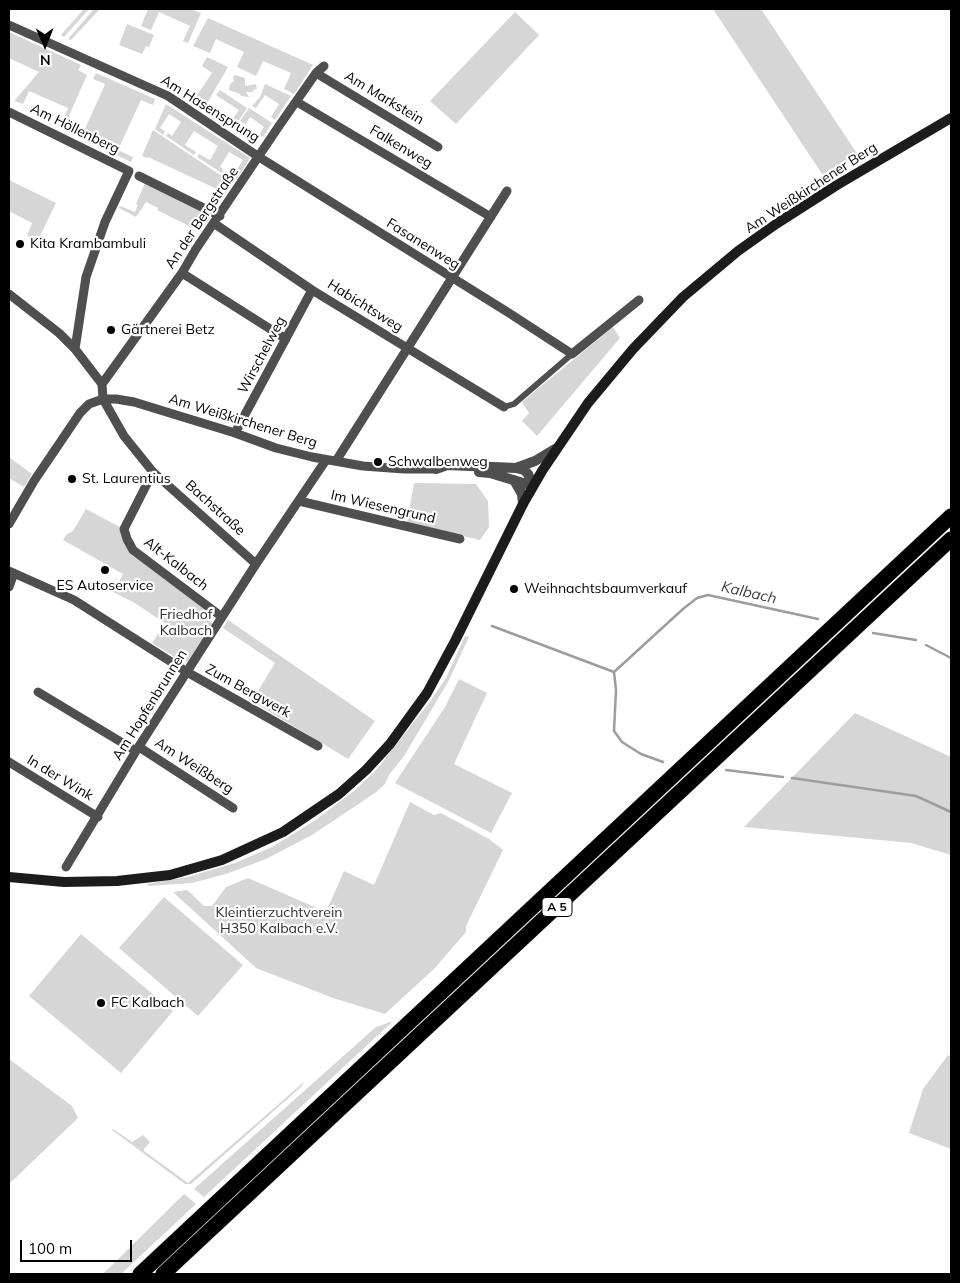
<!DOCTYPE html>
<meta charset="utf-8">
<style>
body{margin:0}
#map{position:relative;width:960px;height:1283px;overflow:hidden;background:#fff;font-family:Mulish,sans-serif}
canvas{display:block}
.frame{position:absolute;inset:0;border:10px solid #000;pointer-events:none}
.north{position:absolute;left:20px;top:20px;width:50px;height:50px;-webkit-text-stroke:4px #fff;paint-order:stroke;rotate:179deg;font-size:14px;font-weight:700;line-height:20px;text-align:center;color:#000}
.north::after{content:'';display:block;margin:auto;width:18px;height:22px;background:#000;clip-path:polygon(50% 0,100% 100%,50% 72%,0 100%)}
.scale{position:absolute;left:20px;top:1240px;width:112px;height:22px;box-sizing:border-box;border:2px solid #000;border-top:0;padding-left:6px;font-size:15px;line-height:18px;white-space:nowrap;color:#000;-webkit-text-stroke:4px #fff;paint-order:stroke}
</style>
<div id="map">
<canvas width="960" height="1283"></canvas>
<div class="frame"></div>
<div class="north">N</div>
<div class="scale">100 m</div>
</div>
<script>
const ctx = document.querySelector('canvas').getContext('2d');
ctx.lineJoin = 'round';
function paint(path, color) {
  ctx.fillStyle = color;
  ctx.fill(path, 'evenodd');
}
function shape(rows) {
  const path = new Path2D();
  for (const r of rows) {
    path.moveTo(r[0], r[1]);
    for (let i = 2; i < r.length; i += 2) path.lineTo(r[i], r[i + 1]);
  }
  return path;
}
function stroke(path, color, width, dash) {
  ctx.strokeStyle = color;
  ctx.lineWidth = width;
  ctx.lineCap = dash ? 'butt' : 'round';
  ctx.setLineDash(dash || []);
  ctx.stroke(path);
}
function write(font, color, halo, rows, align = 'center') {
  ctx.font = font + ' Mulish,sans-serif';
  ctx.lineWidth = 4.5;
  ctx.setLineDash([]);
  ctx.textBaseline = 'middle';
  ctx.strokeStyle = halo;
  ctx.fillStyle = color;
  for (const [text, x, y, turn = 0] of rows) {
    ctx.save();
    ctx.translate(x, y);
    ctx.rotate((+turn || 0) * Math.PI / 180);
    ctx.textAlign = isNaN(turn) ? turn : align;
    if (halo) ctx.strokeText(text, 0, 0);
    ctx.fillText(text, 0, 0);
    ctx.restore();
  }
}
paint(shape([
 [84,9,89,9,64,37,61,35],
 [94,9,100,9,71,40,68,39],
 [148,9,191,9,201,13,188,43,183,41,190,26,159,12,151,30,141,26],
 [713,9,761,9,858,155,824,177],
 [515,12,539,35,456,124,430,101],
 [208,18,313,65,294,94,284,89,291,73,263,61,256,76,237,67,244,52,216,39,210,53,193,46],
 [127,24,154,35,149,47,146,46,142,54,119,45],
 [9,32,81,65,78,70,87,75,65,125,62,124,68,108,29,91,23,104,14,101,39,72,9,58],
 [207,57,228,67,206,105,195,98,212,73,202,66],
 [96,73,155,99,153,105,141,100,118,150,133,157,131,162,69,132,71,128,83,133,103,89,105,84,93,79],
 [235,75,245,78,245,85,247,86,256,84,257,89,253,90,253,92,246,92,249,97,241,96,240,94,229,90,230,84,234,81,233,77],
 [265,84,291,96,275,120,271,117,279,104,265,95,256,108,252,106,260,97],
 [220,90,247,108,237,123,232,120,239,110,216,95],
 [166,104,250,158,236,180,233,175,243,160,229,152,220,167,223,169,222,173,197,157,199,154,210,160,218,146,194,131,185,145,196,152,194,155,166,136,168,133,172,136,181,122,169,114,160,128,165,131,163,135,155,129],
 [249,108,272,123,263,137,259,135,264,127,250,117,245,124,240,121],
 [153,130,232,183,218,205,213,203,219,190,148,157,147,158,142,156],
 [9,180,56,203,38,240,27,236,32,223,9,211],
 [145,183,202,211,193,228,157,210,158,208,146,202,136,217,119,208,120,206,135,212,138,205,136,204],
 [613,327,620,338,537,436,522,421,529,413,522,402],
 [9,457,32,474,24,487,9,478],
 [414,483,476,484,488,501,489,527,480,540,407,523],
 [86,509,120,527,131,552,211,614,212,625,188,661,183,662,152,643,165,623,133,602,113,592,123,574,63,540,67,534,73,531],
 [228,620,375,721,348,759,252,701,275,663,223,628],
 [465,636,469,637,448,682,404,756,389,775,385,784,375,793,312,835,266,859,226,874,192,883,148,886,147,884,187,877,235,863,272,847,314,821,354,791,377,769,429,703,446,678],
 [459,679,487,693,454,764,512,793,491,833,395,783,445,707],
 [855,713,951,757,951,855,911,843,744,827],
 [410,802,434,815,441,813,489,839,503,850,466,926,466,932,435,968,385,1014,333,998,256,968,173,892,187,890,204,906,212,906,226,887,248,878,326,912,344,871,374,885],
 [164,897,243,965,198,1016,119,948],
 [81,934,173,1011,121,1073,29,996],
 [393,1021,204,1197,194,1189,376,1027],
 [948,1055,951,1057,951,1149,909,1133,923,1089],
 [9,1059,72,1106,78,1118,9,1184],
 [304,1082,302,1086,191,1184,185,1184,112,1130,113,1129,132,1142,143,1135,150,1142,144,1149,144,1151,188,1183],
 [184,1194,196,1204,121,1274,103,1274]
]), '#d6d6d6');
stroke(shape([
 [492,626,614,672,683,609,697,598,708,595,818,619],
 [873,633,916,640],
 [926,645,951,658],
 [614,672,616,690,614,731,622,742,641,754,663,762],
 [726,770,783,777],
 [792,778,916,796,951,812]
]), '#9d9d9d', 2.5);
const motorway = shape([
 [140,1274,951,516],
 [163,1274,951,539]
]);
stroke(motorway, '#dbdbdb', 16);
stroke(shape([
 [504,407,514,404,572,354]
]), '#4f4f4f', 6);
stroke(shape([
 [9,25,168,96,259,157,509,313,572,354,639,300],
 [316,73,438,147],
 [297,102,491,217],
 [9,112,129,171,105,222,86,277,75,349],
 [139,176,220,216],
 [215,224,312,290,504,407],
 [182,273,286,339],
 [9,294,59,333,75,349,102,384,103,399,124,436,153,472,256,564],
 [102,384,182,273,196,249,279,126,316,73,324,66],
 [235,433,312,290],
 [336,461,507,191],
 [153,472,124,529,127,539,133,550,222,617],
 [299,501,460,539],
 [9,524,34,481,80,413,89,404,103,399,116,399,134,402,235,433,276,448,312,457,363,466,404,469,436,469],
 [9,571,74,600,187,672,318,746],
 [9,587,14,573],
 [38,692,136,751],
 [139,747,233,808],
 [9,762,98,817],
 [66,867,136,751,256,564,326,460]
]), '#4f4f4f', 9);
stroke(shape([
 [516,468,535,461,555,449],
 [436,469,447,465,516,468,524,470,528,474,533,486],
 [479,472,490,473,533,486],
 [514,480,522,494,523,504]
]), '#4f4f4f', 10);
stroke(shape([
 [9,877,64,882,117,881,170,875,222,860,283,832,339,794,366,770,390,744,427,693,455,641,523,504,542,471,588,403,633,349,683,297,738,251,776,224,837,185,951,118]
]), '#1c1c1c', 10);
stroke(motorway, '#000', 15);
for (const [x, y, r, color] of [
 [20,244,5,"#000"],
 [111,330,5,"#000"],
 [378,462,5,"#000"],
 [72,479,5,"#000"],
 [105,570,5,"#000"],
 [514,589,5,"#000"],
 [101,1003,5,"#000"]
]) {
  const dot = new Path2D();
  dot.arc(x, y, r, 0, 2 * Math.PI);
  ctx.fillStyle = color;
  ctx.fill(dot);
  stroke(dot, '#fff', 2);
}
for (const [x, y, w] of [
 [557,907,30]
]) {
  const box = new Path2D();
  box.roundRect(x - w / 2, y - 9.5, w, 19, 4);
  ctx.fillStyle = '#fff';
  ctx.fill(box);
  stroke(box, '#000', 1);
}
write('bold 12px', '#000', null, [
 ["A 5",557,907]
]);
write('14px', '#000', '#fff', [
 ["Am Markstein",384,98,31],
 ["Am Hasensprung",210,109,32],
 ["Am Höllenberg",75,129,26],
 ["Falkenweg",401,147,31],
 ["Am Weißkirchener Berg",811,188,-33],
 ["An der Bergstraße",202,218,-56],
 ["Fasanenweg",423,244,32],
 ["Habichtsweg",365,306,32],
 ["Wirschelweg",262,355,-62],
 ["Am Weißkirchener Berg",243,421,17],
 ["Im Wiesengrund",383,507,13],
 ["Bachstraße",215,508,42],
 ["Alt-Kalbach",176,564,38],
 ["Zum Bergwerk",248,691,29],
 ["Am Hopfenbrunnen",150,705,-58],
 ["Am Weißberg",194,766,33],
 ["In der Wink",60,778,31]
]);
write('14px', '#000', '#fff', [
 ["Kita Krambambuli",30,244],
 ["Gärtnerei Betz",121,330],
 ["Schwalbenweg",388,462],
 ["St. Laurentius",82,479],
 ["ES Autoservice",105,586,"center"],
 ["Weihnachtsbaumverkauf",524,589],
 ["FC Kalbach",111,1003]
], 'left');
write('14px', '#2d2d2d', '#fff', [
 ["Friedhof",186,615],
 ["Kalbach",186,631],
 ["Kleintierzuchtverein",279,913],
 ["H350 Kalbach e.V.",279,929]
]);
write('italic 15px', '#3e3e3e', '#fff', [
 ["Kalbach",749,593,13]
]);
</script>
